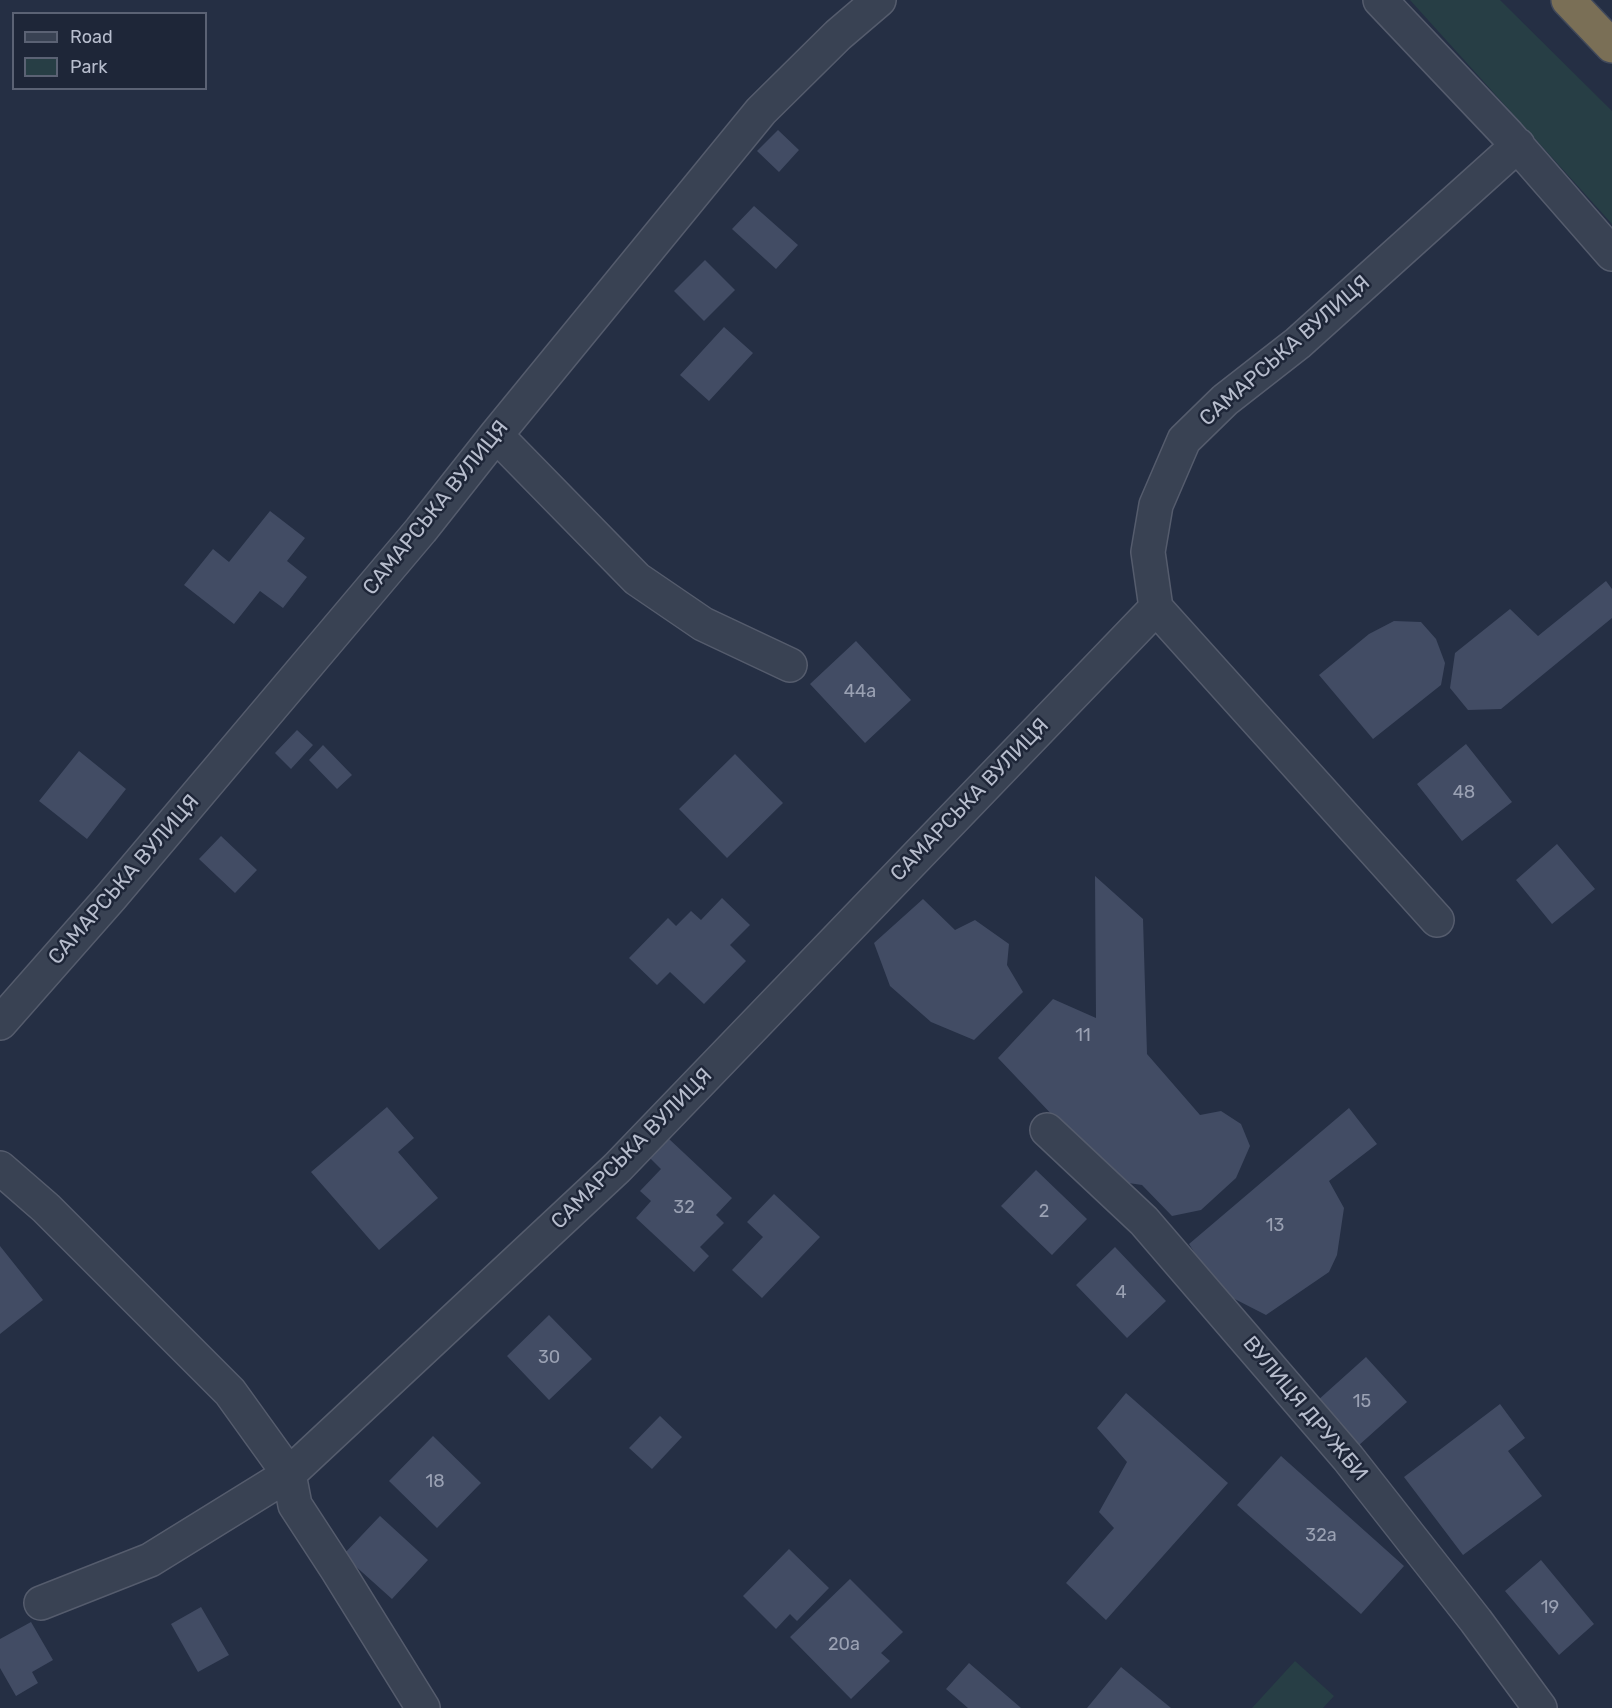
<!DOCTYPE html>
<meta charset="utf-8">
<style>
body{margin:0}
#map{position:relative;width:1612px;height:1708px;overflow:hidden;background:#252f44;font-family:Rubik,sans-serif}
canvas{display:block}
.legend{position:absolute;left:12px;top:12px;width:195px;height:78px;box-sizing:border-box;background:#1e2638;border:2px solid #5b6274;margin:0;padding:8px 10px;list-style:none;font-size:18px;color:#b7bdcd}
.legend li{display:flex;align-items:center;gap:12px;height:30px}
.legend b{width:30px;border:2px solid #5b6274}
</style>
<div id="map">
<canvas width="1612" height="1708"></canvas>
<ul class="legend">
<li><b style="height:8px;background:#394253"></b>Road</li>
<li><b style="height:16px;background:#273e45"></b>Park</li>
</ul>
</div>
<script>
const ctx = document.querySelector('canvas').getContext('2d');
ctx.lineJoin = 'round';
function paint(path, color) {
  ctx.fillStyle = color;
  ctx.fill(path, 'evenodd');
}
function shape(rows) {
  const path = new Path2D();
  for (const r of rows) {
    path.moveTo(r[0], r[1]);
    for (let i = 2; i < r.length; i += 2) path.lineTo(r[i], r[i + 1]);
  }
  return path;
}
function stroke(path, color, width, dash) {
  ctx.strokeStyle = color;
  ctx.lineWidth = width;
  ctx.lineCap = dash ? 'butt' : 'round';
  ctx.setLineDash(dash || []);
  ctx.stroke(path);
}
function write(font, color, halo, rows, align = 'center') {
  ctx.font = font + ' Rubik,sans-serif';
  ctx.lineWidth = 5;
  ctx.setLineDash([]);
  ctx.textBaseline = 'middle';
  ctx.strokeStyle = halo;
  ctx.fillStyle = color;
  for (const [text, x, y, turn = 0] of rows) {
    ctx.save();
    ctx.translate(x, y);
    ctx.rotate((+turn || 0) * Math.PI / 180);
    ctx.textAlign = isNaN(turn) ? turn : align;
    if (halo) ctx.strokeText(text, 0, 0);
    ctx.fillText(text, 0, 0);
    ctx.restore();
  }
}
paint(shape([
 [1410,0,1500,0,1612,111,1612,224],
 [1295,1661,1334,1696,1323,1708,1252,1708]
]), '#273e45');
paint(shape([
 [778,130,799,150,779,172,757,151],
 [754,206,798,245,776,269,732,229],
 [705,260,735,290,704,321,674,291],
 [724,327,753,353,709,401,680,375],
 [270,511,305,538,287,561,307,577,283,608,260,591,234,624,184,585,213,549,229,562],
 [1606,581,1612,589,1612,618,1501,709,1468,710,1450,688,1455,653,1510,609,1538,636],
 [1394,621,1421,622,1436,639,1445,663,1441,685,1373,739,1319,675,1369,634],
 [856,641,911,700,865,743,810,684],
 [297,730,313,745,291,769,275,753],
 [1466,744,1512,802,1462,841,1417,784],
 [323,745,352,775,337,789,309,760],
 [79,751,126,789,87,839,39,801],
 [735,754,783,803,727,858,679,809],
 [221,836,257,870,235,893,199,859],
 [1557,844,1595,889,1552,924,1516,880],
 [1095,876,1143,919,1147,1054,1200,1115,1221,1111,1241,1124,1250,1146,1236,1178,1201,1210,1172,1216,1142,1185,1115,1181,998,1058,1053,999,1096,1018],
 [722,898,750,925,730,945,746,961,704,1004,670,972,657,985,629,958,668,918,676,926,691,911,701,920],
 [923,899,955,930,975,920,1009,944,1007,965,1023,992,974,1040,931,1022,890,986,874,943],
 [387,1107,414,1138,398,1152,438,1198,379,1250,311,1172],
 [1349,1108,1377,1144,1329,1181,1344,1208,1337,1255,1329,1272,1266,1315,1219,1291,1189,1244],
 [668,1138,732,1198,716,1215,724,1223,700,1247,709,1256,694,1272,636,1218,651,1201,640,1191,661,1169,650,1158],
 [1036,1170,1087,1219,1052,1255,1001,1206],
 [774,1194,820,1237,762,1298,732,1270,763,1237,747,1222],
 [0,1246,43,1300,0,1334],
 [1115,1247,1166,1301,1127,1338,1076,1285],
 [549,1315,592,1359,549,1400,507,1356],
 [1366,1357,1407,1402,1358,1446,1317,1401],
 [1126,1393,1228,1483,1106,1620,1066,1583,1114,1528,1099,1512,1127,1462,1097,1428],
 [1500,1404,1525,1438,1508,1451,1542,1496,1463,1555,1404,1477],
 [660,1416,682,1437,652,1469,629,1448],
 [433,1436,481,1483,437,1528,389,1481],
 [1281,1456,1404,1566,1361,1614,1237,1505],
 [380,1516,428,1560,392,1599,343,1555],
 [789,1549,829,1588,797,1621,790,1614,776,1629,743,1596],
 [1541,1560,1594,1624,1559,1655,1505,1591],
 [850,1579,903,1632,881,1653,890,1661,851,1699,790,1637],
 [201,1607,229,1655,198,1672,171,1624],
 [31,1622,53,1660,32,1672,38,1683,16,1696,0,1668,0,1639],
 [969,1663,1021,1708,968,1708,946,1689],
 [1121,1667,1171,1708,1087,1708]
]), '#424c64');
const minor = shape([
 [1380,0,1508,135,1612,254],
 [496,435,637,579,703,624,790,665],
 [1437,920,1156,608,1148,552,1156,505,1184,440,1225,400,1298,343,1518,145],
 [0,1023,111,897,421,530,496,435,761,111,838,35,879,0],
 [1047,1130,1144,1221,1348,1458,1476,1621,1540,1708],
 [0,1168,46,1208,230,1392,289,1474,295,1505,338,1571,423,1708],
 [41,1603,150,1560,289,1474,617,1168,1156,608]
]);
const highway = shape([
 [1568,0,1612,46]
]);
stroke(minor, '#555c6d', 36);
stroke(highway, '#41495a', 36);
stroke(minor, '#394253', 33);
stroke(highway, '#7a6f56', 33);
write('18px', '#9aa1b3', null, [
 ["44а",860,692],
 ["48",1464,793],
 ["11",1083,1036],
 ["32",684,1208],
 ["2",1044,1212],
 ["13",1275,1226],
 ["4",1121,1293],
 ["30",549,1358],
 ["15",1362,1402],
 ["18",435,1482],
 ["32а",1321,1536],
 ["19",1550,1608],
 ["20а",844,1645]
]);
write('21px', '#b7bdcd', '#1e2638', [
 ["САМАРСЬКА ВУЛИЦЯ",1285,351,-41],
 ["САМАРСЬКА ВУЛИЦЯ",436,508,-51],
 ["САМАРСЬКА ВУЛИЦЯ",970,800,-46],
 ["САМАРСЬКА ВУЛИЦЯ",124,880,-49],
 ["САМАРСЬКА ВУЛИЦЯ",632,1149,-45],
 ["ВУЛИЦЯ ДРУЖБИ",1305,1409,50]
]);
</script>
